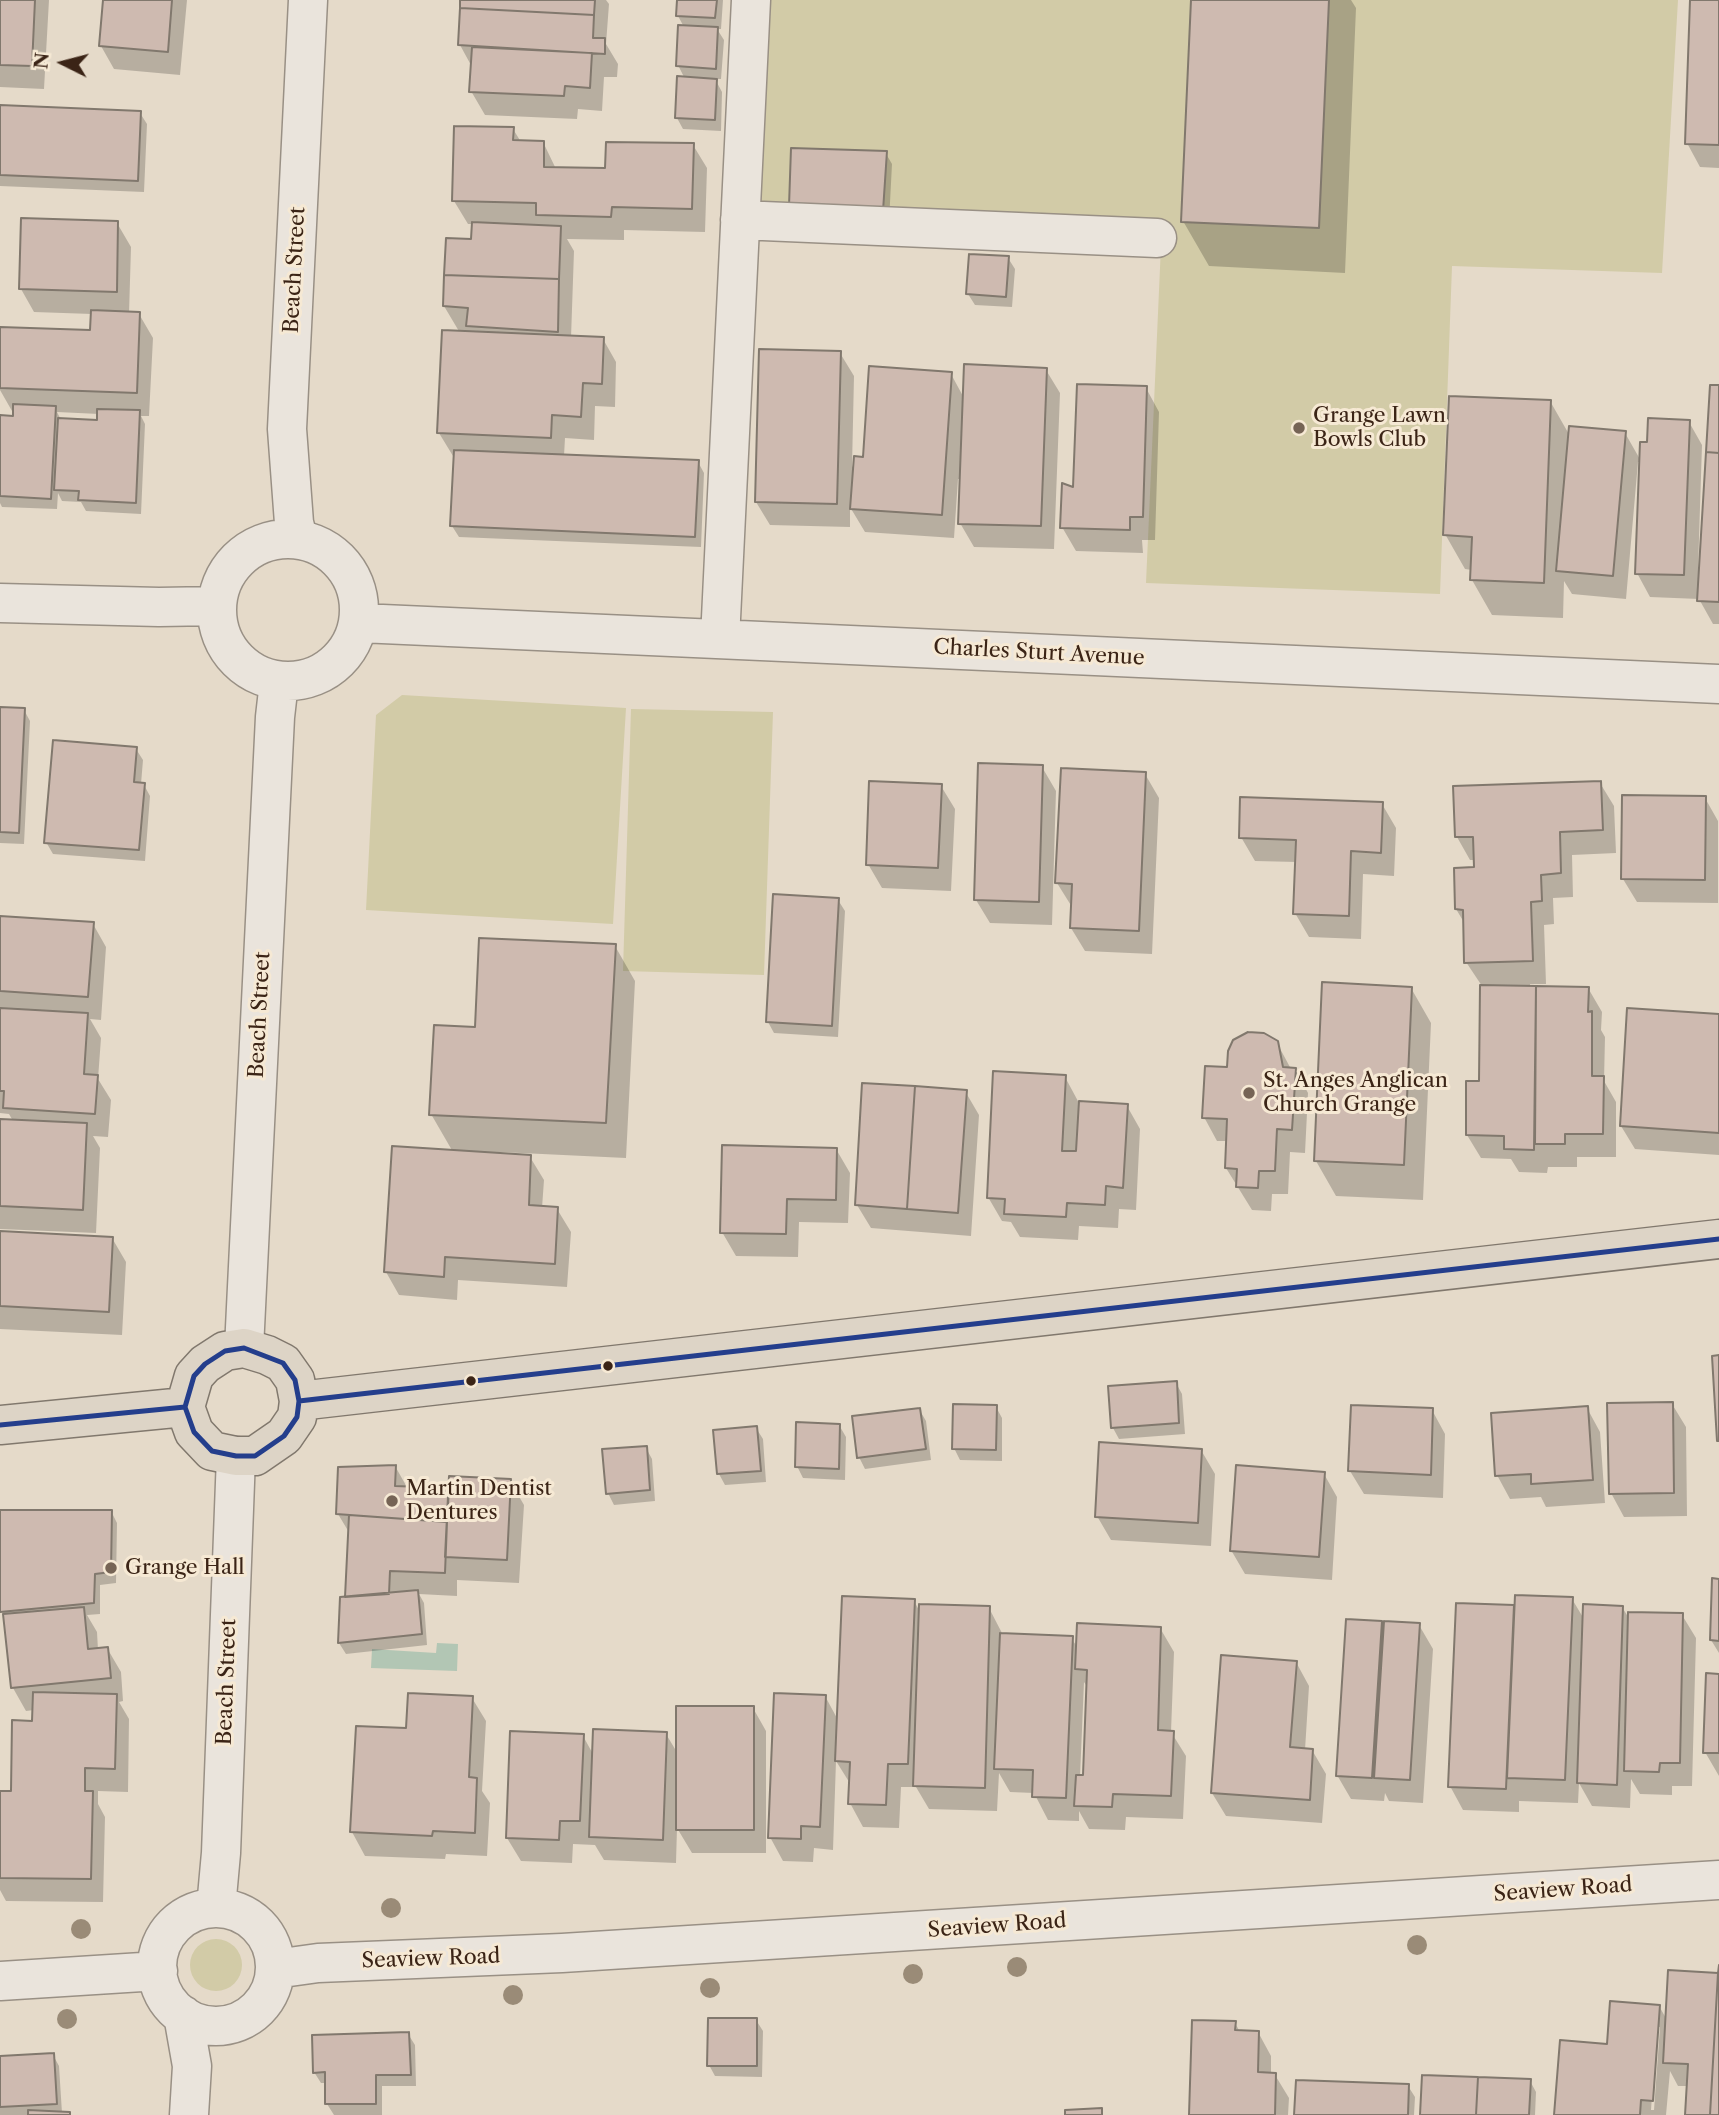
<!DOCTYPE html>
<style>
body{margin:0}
#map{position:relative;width:1719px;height:2115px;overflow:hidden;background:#e5dac9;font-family:"Libre Caslon Text",serif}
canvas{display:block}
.north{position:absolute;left:28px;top:28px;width:70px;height:70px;-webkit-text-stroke:5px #f6e9d4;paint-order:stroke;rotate:276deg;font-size:19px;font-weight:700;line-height:28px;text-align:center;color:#3b2416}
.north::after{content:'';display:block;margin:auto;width:24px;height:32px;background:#3b2416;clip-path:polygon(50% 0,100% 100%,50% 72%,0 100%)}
</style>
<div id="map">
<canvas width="1719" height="2115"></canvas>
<div class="north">N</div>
</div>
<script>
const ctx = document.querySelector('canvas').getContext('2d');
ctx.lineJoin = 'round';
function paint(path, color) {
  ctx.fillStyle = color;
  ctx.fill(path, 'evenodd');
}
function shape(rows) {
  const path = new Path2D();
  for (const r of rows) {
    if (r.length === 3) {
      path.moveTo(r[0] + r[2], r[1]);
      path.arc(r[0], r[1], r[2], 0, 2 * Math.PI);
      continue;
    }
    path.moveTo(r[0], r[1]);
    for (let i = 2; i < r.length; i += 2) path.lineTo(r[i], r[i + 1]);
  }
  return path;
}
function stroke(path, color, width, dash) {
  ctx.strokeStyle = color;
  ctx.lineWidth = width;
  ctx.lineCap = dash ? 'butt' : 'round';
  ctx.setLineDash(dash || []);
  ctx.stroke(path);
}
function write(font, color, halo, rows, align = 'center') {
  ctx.font = font + ' "Libre Caslon Text",serif';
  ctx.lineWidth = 6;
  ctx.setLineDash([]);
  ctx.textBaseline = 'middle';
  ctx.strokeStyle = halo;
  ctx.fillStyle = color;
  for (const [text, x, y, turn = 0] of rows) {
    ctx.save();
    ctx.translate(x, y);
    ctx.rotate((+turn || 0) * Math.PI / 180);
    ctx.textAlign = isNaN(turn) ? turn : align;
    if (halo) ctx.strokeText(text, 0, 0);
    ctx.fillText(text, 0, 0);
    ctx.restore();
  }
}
paint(shape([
 [771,0,1678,0,1662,273,1452,266,1440,594,1146,583,1162,223,759,204],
 [402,695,626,708,613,924,366,910,376,715],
 [631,709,773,712,764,975,623,971],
 [216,1965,26]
]), '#d2cba7');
paint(shape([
 [437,1643,458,1644,457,1671,371,1668,372,1649,436,1653]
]), '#b2c6b4');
paint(shape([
 [0,0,49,0,44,89,0,87],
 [105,0,187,0,180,75,114,69,101,46],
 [462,0,606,0,609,4,606,44,618,64,617,77,604,77,602,111,578,109,577,119,485,115,471,91,472,67,460,45],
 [679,0,723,0,721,29,717,29,724,40,721,79,715,79,722,92,721,131,683,129,677,118,685,79,678,65,684,27,678,16],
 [1193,0,1351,0,1356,8,1345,273,1209,266,1183,221],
 [1692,0,1719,0,1719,168,1700,167,1687,143],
 [0,107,140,113,147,124,144,192,0,186],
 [513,129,521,142,543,142,556,169,607,170,693,145,707,168,705,232,624,230,624,240,567,239,574,251,571,338,603,339,616,362,615,407,595,406,594,440,565,438,564,456,698,462,704,473,701,547,459,537,452,526,456,456,453,456,439,433,460,333,444,306,472,241,473,224,468,224,454,201],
 [885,152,892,164,889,222,797,216],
 [117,223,131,247,129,314,139,314,153,338,149,416,141,416,145,424,141,514,86,511,81,502,62,501,58,493,57,509,2,507,0,503,0,417,14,418,15,411,12,411,0,390,0,329,92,332,92,314,34,312,21,289],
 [57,412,99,414,98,422,61,420],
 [1008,258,1015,269,1012,307,975,305,968,294],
 [840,353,854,376,852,467,865,459,951,374,964,398,1046,370,1060,393,1054,549,974,547,960,523,962,479,958,479,954,538,865,532,850,507,850,527,770,525,756,502],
 [1719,387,1719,624,1713,624,1699,599,1650,597,1637,573,1641,462,1638,462,1626,599,1572,594,1564,581,1563,618,1492,615,1472,580,1472,570,1465,569,1445,534,1550,401,1570,436,1625,433,1641,461,1649,444,1689,422,1702,445,1698,570,1701,570],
 [1146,388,1159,412,1155,540,1142,540,1143,553,1076,551,1062,527,1075,490],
 [0,709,24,710,30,721,24,844,0,843],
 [136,749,143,760,141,784,144,785,150,796,145,861,53,854,46,842],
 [1042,767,1056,791,1052,925,990,923,976,900],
 [1145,774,1159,798,1152,954,1085,951,1071,928,1072,907,1057,883],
 [1600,783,1614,806,1616,853,1572,855,1573,897,1553,898,1554,924,1544,925,1546,984,1530,984,1530,987,1588,988,1602,1012,1601,1030,1605,1037,1604,1081,1616,1102,1616,1157,1577,1157,1577,1167,1548,1167,1547,1173,1519,1172,1511,1159,1481,1158,1467,1135,1480,1083,1482,986,1466,962,1465,924,1456,909,1476,869,1475,860,1470,860,1457,837],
 [941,786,955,809,951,891,882,888,868,864],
 [1705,798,1718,821,1718,903,1637,902,1623,879],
 [1382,804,1396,828,1394,876,1363,874,1361,939,1309,937,1295,913,1297,862,1255,861,1241,837],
 [838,900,845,911,838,1037,774,1033,768,1022],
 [0,918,93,924,106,947,101,1020,90,1019,101,1038,98,1079,111,1100,108,1137,93,1136,100,1148,96,1233,0,1229,0,1121,13,1121,9,1114,0,1113],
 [615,946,635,981,626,1158,500,1152,500,1155,530,1157,544,1180,542,1208,557,1209,571,1232,567,1287,458,1280,457,1300,399,1295,386,1272,453,1152,431,1114,476,1029],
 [1411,988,1431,1023,1423,1200,1336,1196,1316,1161],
 [1719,1016,1719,1155,1635,1149,1621,1126],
 [1277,1043,1291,1069,1295,1069,1308,1093,1305,1153,1290,1152,1288,1194,1272,1194,1271,1211,1252,1210,1226,1168,1228,1141,1217,1141,1204,1117,1229,1069],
 [1065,1077,1079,1103,1127,1106,1140,1129,1136,1210,1119,1209,1118,1228,1079,1226,1078,1240,1020,1237,1011,1222,1002,1221,988,1197],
 [965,1091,979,1115,971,1236,871,1228,857,1205],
 [836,1149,850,1173,848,1223,799,1222,798,1257,736,1256,722,1232],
 [0,1232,112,1238,126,1262,122,1335,0,1329],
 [1176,1383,1182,1394,1185,1434,1119,1439,1113,1428],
 [1672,1404,1686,1427,1687,1516,1624,1517,1611,1493],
 [996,1407,1002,1418,1002,1461,960,1460,954,1448],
 [1587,1408,1600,1432,1605,1503,1546,1507,1541,1497,1510,1499,1497,1475],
 [919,1409,926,1421,931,1460,865,1469,859,1457],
 [1432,1410,1445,1434,1443,1498,1364,1494,1350,1471],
 [839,1425,846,1437,845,1480,803,1478,797,1466],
 [756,1428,763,1439,766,1482,725,1485,719,1474,715,1432],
 [646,1448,652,1459,655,1501,614,1505,608,1493],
 [1201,1450,1215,1474,1211,1546,1111,1540,1097,1516],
 [395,1466,408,1489,451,1490,510,1481,524,1505,519,1583,457,1580,457,1596,419,1594,424,1603,427,1645,346,1654,339,1643,342,1599,347,1598,350,1534,338,1514],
 [1324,1474,1337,1497,1332,1580,1245,1574,1231,1550],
 [111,1511,117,1523,116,1583,100,1585,100,1614,87,1615,97,1632,98,1650,107,1648,121,1672,123,1701,119,1702,129,1719,128,1792,98,1791,98,1804,105,1817,103,1902,6,1901,0,1890,0,1793,12,1793,34,1723,34,1710,26,1711,13,1688,5,1617,2,1612],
 [1719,1580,1719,1653,1711,1640],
 [1572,1599,1584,1619,1622,1607,1630,1620,1682,1615,1696,1638,1692,1786,1672,1786,1672,1795,1640,1794,1631,1779,1630,1808,1592,1806,1579,1783,1578,1803,1519,1801,1519,1812,1463,1810,1450,1786,1458,1604,1516,1607],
 [914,1601,920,1612,989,1608,1003,1635,1071,1638,1078,1648,1160,1628,1174,1652,1171,1732,1186,1756,1183,1819,1126,1817,1125,1830,1089,1829,1079,1811,1079,1821,1048,1820,1034,1793,1010,1792,999,1773,997,1811,929,1809,916,1787,901,1787,899,1828,863,1827,850,1803,851,1785,836,1761,833,1850,814,1848,813,1862,783,1861,770,1837,825,1696,838,1720],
 [1084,1682,1088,1688,1085,1777,1080,1777],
 [1381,1623,1385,1631,1419,1625,1433,1649,1423,1803,1389,1801,1385,1793,1384,1801,1351,1799,1337,1775],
 [1296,1662,1309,1686,1305,1750,1312,1750,1326,1774,1322,1823,1226,1816,1212,1793],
 [1719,1675,1719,1776,1705,1752],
 [472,1698,486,1721,482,1791,490,1803,487,1856,446,1854,445,1859,365,1856,352,1832,408,1730],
 [753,1708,766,1731,766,1853,692,1853,677,1828,676,1863,604,1860,595,1845,573,1844,572,1863,521,1861,507,1838,583,1736,593,1754,666,1734,678,1754],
 [1719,1975,1719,2115,1687,2115,1689,2086,1678,2086,1670,2071,1666,2115,1556,2115,1608,2046,1659,2006,1667,2020],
 [1657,2027,1660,2027,1654,2110,1651,2110],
 [756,2020,763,2031,762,2077,715,2076,709,2065],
 [1235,2023,1240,2032,1258,2032,1271,2056,1271,2075,1275,2075,1289,2098,1288,2115,1190,2115],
 [408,2034,415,2045,416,2086,382,2086,382,2115,334,2115,327,2104,327,2083,321,2083,314,2072],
 [53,2055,59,2066,62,2113,70,2115,0,2115,0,2058],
 [1530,2081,1536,2092,1535,2115,1422,2115],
 [1408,2086,1415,2097,1414,2115,1296,2115]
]), '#0003');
const building = shape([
 [0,0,35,0,32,66,0,65,0,0],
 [103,0,172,0,168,52,99,46,103,0],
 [460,0,595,0,594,15,460,8,460,0],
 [677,0,717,0,715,18,676,16,677,0],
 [1191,0,1329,0,1319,228,1181,222,1191,0],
 [1690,0,1719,0,1719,145,1685,144,1690,0],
 [460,8,594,15,593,38,605,38,605,54,458,45,460,8],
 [678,25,718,27,716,69,676,66,678,25],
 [472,47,592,53,590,88,565,86,564,96,469,92,472,47],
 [677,76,717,79,715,120,675,118,677,76],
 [0,105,141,111,138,181,0,175,0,105],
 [454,126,514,127,513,140,544,141,544,167,605,168,606,142,694,143,692,209,612,207,611,217,536,215,536,203,452,201,454,126],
 [791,148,887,151,883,211,789,206,791,148],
 [21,218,118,221,117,292,19,289,21,218],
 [472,222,561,226,559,279,444,275,446,238,471,239,472,222],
 [969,254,1009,256,1006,297,966,294,969,254],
 [444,275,559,279,558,332,466,326,468,308,443,306,444,275],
 [91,310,140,312,137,393,0,388,0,327,90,330,91,310],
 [442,330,604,337,602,384,583,383,581,417,552,415,551,438,437,433,442,330],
 [759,349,841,351,837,504,755,502,759,349],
 [964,364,1047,368,1041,526,958,524,964,364],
 [869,366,952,372,942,515,850,509,854,456,863,457,869,366],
 [1077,384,1147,386,1143,517,1130,517,1130,530,1060,528,1062,483,1073,487,1077,384],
 [1710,385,1719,385,1719,453,1706,452,1710,385],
 [1449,396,1551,400,1544,583,1470,580,1472,537,1443,535,1449,396],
 [13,404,56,406,51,499,0,496,0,415,13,416,13,404],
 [97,409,140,410,136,503,78,500,79,491,54,490,58,418,97,420,97,409],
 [1648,418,1690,420,1684,575,1635,574,1640,442,1647,442,1648,418],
 [1569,426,1626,431,1613,576,1556,571,1569,426],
 [454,450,699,460,695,537,450,526,454,450],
 [1706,452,1719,453,1719,602,1697,601,1706,452],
 [0,707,25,708,19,833,0,832,0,707],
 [53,740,137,747,134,782,145,783,139,850,44,843,53,740],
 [978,763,1043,765,1039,902,974,900,978,763],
 [1061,768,1146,772,1139,931,1070,928,1072,884,1055,883,1061,768],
 [869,781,942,784,938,868,866,865,869,781],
 [1601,781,1603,830,1560,832,1561,873,1541,875,1542,901,1531,902,1533,961,1464,963,1463,910,1455,909,1454,868,1474,867,1473,837,1455,837,1453,786,1601,781],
 [1622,795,1706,796,1705,880,1621,879,1622,795],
 [1240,797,1383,802,1381,853,1351,851,1349,916,1293,914,1296,840,1239,838,1240,797],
 [773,894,839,898,832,1026,766,1022,773,894],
 [0,916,94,922,88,997,0,991,0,916],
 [479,938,616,944,606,1123,429,1115,434,1025,475,1027,479,938],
 [1322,982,1412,987,1404,1165,1314,1161,1322,982],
 [1480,985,1536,986,1534,1150,1504,1149,1504,1136,1466,1135,1466,1081,1479,1081,1480,985],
 [1536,986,1589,987,1588,1012,1592,1011,1592,1076,1604,1076,1603,1134,1565,1134,1565,1144,1535,1144,1536,986],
 [0,1008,88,1013,84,1074,98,1075,95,1114,3,1108,4,1091,0,1091,0,1008],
 [1627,1008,1719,1014,1719,1133,1620,1126,1627,1008],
 [1248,1032,1264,1033,1278,1041,1283,1067,1296,1068,1292,1130,1277,1129,1275,1171,1259,1171,1258,1188,1236,1187,1237,1169,1225,1168,1227,1119,1202,1118,1205,1066,1227,1067,1228,1051,1233,1040,1248,1032],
 [993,1071,1066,1075,1062,1151,1076,1151,1079,1101,1128,1104,1123,1188,1106,1186,1105,1205,1067,1203,1066,1217,1004,1214,1005,1199,987,1198,993,1071],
 [862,1083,915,1086,907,1209,855,1205,862,1083],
 [915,1086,967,1090,958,1213,907,1209,915,1086],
 [0,1119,87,1123,83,1210,0,1206,0,1119],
 [722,1145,837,1148,836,1200,787,1199,786,1234,720,1233,722,1145],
 [392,1146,531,1155,529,1205,558,1207,555,1264,445,1257,444,1277,384,1272,392,1146],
 [0,1231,113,1237,109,1312,0,1306,0,1231],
 [1719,1355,1719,1441,1717,1441,1712,1356,1719,1355],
 [1177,1381,1179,1423,1111,1428,1108,1386,1177,1381],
 [1673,1402,1674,1493,1609,1494,1607,1403,1673,1402],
 [953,1404,997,1405,996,1450,952,1449,953,1404],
 [1351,1405,1433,1408,1431,1475,1348,1471,1351,1405],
 [1588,1406,1593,1480,1531,1484,1531,1474,1495,1476,1491,1413,1588,1406],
 [920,1408,926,1449,857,1458,852,1416,920,1408],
 [796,1422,840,1424,839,1469,795,1467,796,1422],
 [757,1426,761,1471,717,1474,713,1430,757,1426],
 [1099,1442,1202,1449,1198,1523,1095,1517,1099,1442],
 [647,1446,650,1490,606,1494,602,1449,647,1446],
 [396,1465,395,1486,449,1488,447,1522,336,1514,338,1467,396,1465],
 [1236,1465,1325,1472,1319,1557,1230,1551,1236,1465],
 [449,1476,511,1479,507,1560,445,1557,449,1476],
 [0,1510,112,1510,111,1572,95,1574,94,1603,0,1612,0,1510],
 [349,1515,447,1522,445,1573,390,1571,389,1594,345,1597,349,1515],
 [1712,1578,1719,1579,1719,1641,1710,1640,1712,1578],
 [418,1590,422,1634,338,1643,340,1597,418,1590],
 [1515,1595,1573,1597,1565,1780,1507,1778,1515,1595],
 [842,1596,915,1599,908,1764,888,1764,886,1805,848,1804,850,1762,835,1761,842,1596],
 [1456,1603,1514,1605,1506,1789,1448,1787,1456,1603],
 [919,1604,990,1606,985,1788,913,1786,919,1604],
 [1583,1604,1623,1606,1617,1785,1577,1783,1583,1604],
 [84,1607,88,1649,108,1647,111,1678,11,1688,3,1614,84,1607],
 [1628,1612,1683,1613,1680,1763,1660,1763,1659,1772,1624,1771,1628,1612],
 [1346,1619,1382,1621,1372,1778,1336,1776,1346,1619],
 [1384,1621,1420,1623,1410,1780,1374,1778,1384,1621],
 [1077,1623,1161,1627,1158,1730,1174,1731,1171,1796,1113,1794,1112,1807,1074,1806,1076,1775,1083,1775,1087,1670,1075,1669,1077,1623],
 [1000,1633,1073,1636,1066,1798,1032,1797,1033,1770,994,1769,1000,1633],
 [1221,1655,1297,1661,1290,1747,1313,1749,1310,1800,1211,1793,1221,1655],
 [1706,1673,1719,1674,1719,1753,1703,1753,1706,1673],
 [33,1692,117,1694,115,1769,85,1768,85,1791,93,1791,91,1879,0,1878,0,1791,11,1791,12,1720,32,1721,33,1692],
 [408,1693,473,1696,469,1777,477,1778,475,1833,433,1831,432,1836,350,1832,356,1726,406,1728,408,1693],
 [774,1693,826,1695,820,1827,801,1826,801,1839,768,1838,774,1693],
 [676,1706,754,1706,754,1830,676,1830,676,1706],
 [593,1729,667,1732,663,1840,589,1837,593,1729],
 [510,1731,584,1734,580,1821,560,1821,559,1840,506,1838,510,1731],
 [1719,1965,1719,2115,1710,2115,1718,1973,1719,1965],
 [1668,1970,1718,1973,1710,2115,1685,2115,1688,2064,1663,2063,1668,1970],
 [1610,2001,1660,2005,1653,2101,1641,2100,1640,2115,1554,2115,1560,2040,1607,2044,1610,2001],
 [708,2018,757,2018,757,2066,707,2066,708,2018],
 [1192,2020,1236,2021,1235,2030,1259,2031,1258,2072,1276,2073,1275,2115,1189,2115,1192,2020],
 [409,2032,411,2075,376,2075,376,2104,325,2104,325,2072,313,2073,312,2035,409,2032],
 [54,2053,57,2104,0,2107,0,2056,54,2053],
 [1422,2075,1478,2077,1476,2115,1420,2115,1422,2075],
 [1478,2077,1531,2079,1529,2115,1476,2115,1478,2077],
 [1296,2080,1409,2084,1408,2115,1294,2115,1296,2080],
 [1102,2108,1102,2115,1065,2115,1065,2110,1102,2108],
 [28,2110,70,2112,70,2115,28,2115,28,2110]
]);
paint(building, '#cebab0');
stroke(building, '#81786d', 2);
const minor = shape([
 [740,220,1157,238],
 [298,538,294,523,287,429,308,0],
 [288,610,71],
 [0,603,159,607,216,606],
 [360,623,1719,684],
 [720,639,751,0],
 [244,1348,275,717,279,682],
 [216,1908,221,1853,236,1456],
 [216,1967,59],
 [275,1969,318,1963,562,1953,1719,1880],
 [0,1981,158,1971],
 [183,2015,192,2066,189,2115]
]);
const major = shape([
 [244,1348,267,1355,283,1363,295,1380,299,1401,297,1417,284,1436,255,1456,236,1456,212,1451,194,1432,185,1407,194,1376,205,1364,225,1351,244,1348],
 [299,1401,1719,1239],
 [0,1425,185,1407]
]);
stroke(minor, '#999085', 41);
stroke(major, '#81786d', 41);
stroke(minor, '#eae4dc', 38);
stroke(major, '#ddd4c6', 38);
stroke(shape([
 [244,1348,283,1363,295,1380,299,1401,297,1417,284,1436,255,1456,236,1456,212,1451,194,1432,185,1407,194,1376,205,1364,225,1351,244,1348],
 [299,1401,1719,1239],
 [0,1425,185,1407]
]), '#243e8c', 5);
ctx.fillStyle = '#9a8b77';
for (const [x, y] of [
 [391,1908],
 [81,1929],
 [1417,1945],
 [1017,1967],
 [913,1974],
 [710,1988],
 [513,1995],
 [67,2019]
]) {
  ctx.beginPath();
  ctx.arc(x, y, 10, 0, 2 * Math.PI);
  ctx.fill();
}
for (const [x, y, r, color] of [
 [1299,428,7,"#766455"],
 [1249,1093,7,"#766455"],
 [608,1366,6,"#3b2416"],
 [471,1381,6,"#3b2416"],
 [392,1501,7,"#766455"],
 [111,1568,7,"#766455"]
]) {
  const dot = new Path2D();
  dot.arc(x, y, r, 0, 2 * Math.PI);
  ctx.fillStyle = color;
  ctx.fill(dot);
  stroke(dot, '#f6e9d4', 2.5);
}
write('21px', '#3b2416', '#f6e9d4', [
 ["Beach Street",295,270,-87],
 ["Charles Sturt Avenue",1039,653,3],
 ["Beach Street",260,1015,-87],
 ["Beach Street",227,1682,-88],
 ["Seaview Road",1563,1890,-4],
 ["Seaview Road",997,1926,-4],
 ["Seaview Road",431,1959,-2]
]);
write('21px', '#3b2416', '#f6e9d4', [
 ["Grange Lawn",1313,416],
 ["Bowls Club",1313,440],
 ["St. Anges Anglican",1263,1081],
 ["Church Grange",1263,1105],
 ["Martin Dentist",406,1489],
 ["Dentures",406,1513],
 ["Grange Hall",125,1568]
], 'left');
</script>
